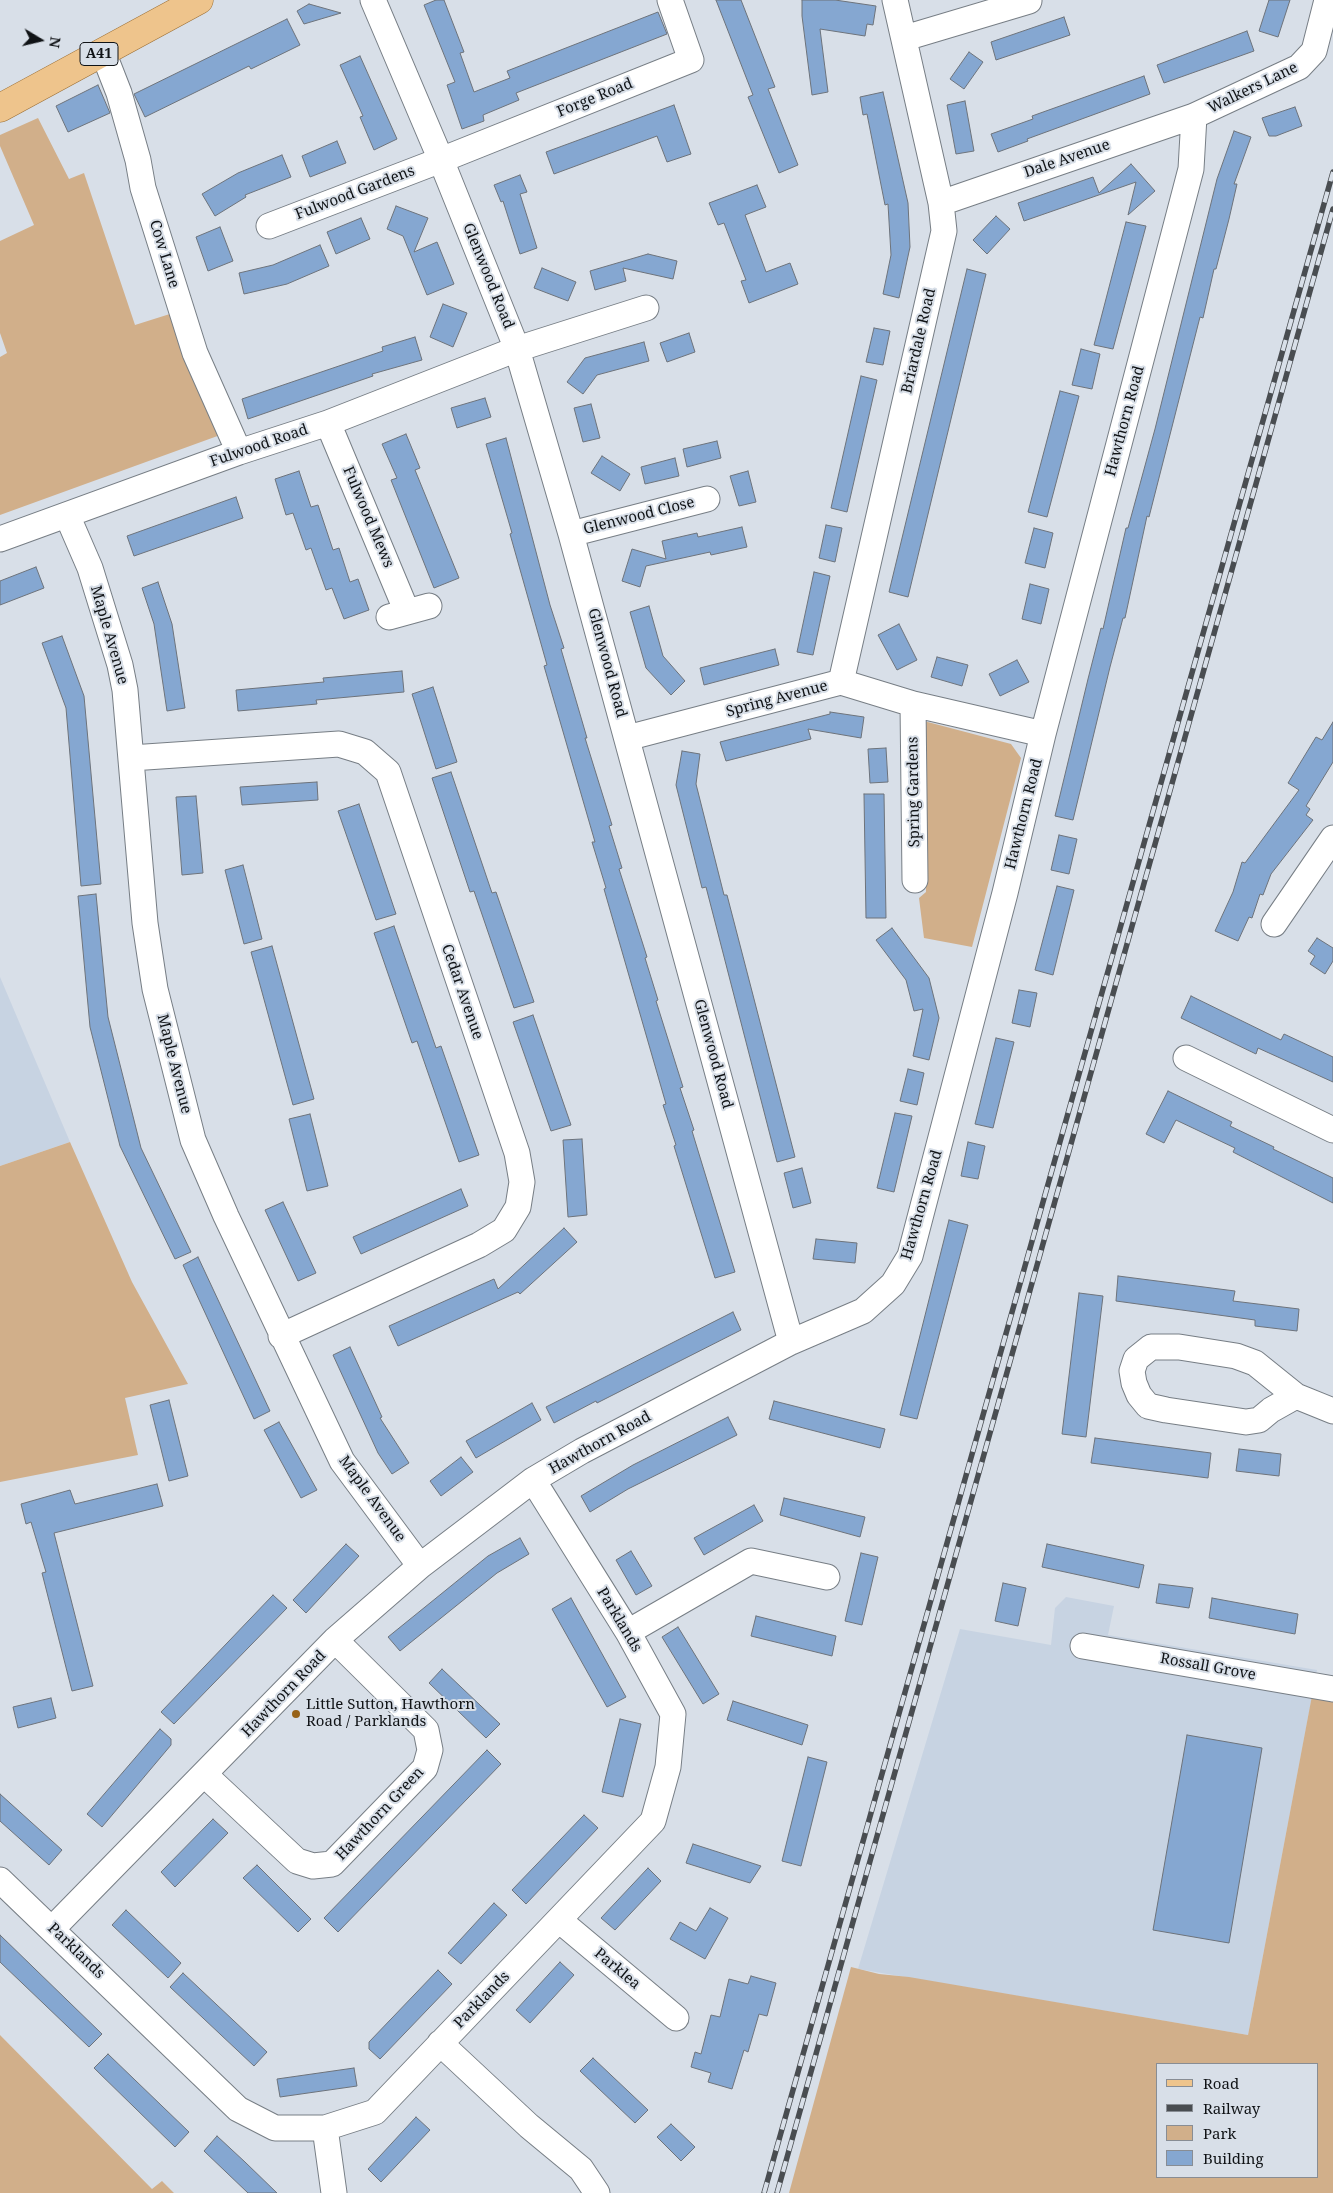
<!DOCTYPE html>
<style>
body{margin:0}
#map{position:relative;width:1333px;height:2193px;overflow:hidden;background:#d8dfe8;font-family:"Noto Serif",serif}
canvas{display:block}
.legend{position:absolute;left:1156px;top:2063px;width:162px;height:115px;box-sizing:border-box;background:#d8dfe8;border:1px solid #888d94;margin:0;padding:6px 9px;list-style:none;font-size:15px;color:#101316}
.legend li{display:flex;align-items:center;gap:10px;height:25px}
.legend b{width:25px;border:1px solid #888d94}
.north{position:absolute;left:15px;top:15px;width:50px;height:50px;-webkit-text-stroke:4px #d8dfe8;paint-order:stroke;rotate:99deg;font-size:14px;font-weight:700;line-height:20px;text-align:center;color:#101316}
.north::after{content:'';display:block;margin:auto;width:18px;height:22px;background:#101316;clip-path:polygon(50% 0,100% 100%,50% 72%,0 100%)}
</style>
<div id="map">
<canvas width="1333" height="2193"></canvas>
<ul class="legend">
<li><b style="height:6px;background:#eec48c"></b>Road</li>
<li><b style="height:6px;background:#494d51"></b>Railway</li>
<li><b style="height:14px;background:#d1af8a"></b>Park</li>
<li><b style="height:14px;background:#85a7d1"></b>Building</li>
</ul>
<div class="north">N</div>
</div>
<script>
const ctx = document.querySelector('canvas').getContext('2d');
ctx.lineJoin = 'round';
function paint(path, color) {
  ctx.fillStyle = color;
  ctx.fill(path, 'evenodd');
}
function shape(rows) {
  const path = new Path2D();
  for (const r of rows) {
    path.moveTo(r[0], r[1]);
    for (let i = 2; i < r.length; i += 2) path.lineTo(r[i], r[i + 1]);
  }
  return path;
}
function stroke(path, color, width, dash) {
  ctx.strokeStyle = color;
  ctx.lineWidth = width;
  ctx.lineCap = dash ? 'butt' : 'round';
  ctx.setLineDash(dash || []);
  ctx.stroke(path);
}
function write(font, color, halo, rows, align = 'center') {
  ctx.font = font + ' "Noto Serif",serif';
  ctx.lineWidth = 4;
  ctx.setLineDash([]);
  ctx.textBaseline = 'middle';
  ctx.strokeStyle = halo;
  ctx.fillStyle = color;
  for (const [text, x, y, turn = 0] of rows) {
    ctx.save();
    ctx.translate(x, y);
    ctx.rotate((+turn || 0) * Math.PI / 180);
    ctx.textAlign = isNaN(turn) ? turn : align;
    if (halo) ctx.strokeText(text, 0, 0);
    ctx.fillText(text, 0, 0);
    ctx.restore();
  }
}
paint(shape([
 [0,977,70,1142,0,1166],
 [1066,1597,1114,1606,1108,1635,1317,1670,1248,2035,858,1969,960,1629,1051,1645,1055,1608]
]), '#c7d3e2');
paint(shape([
 [38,118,69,179,84,173,135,325,173,313,223,434,0,515,0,357,7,353,0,333,0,241,34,225,0,146,0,135],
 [920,720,1011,744,1021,758,972,947,924,938,919,898,926,892],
 [70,1142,132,1282,188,1384,125,1398,138,1455,0,1482,0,1166],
 [1314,1685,1333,1689,1333,2193,789,2193,851,1967,879,1974,909,1977,1248,2035],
 [1157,2064,1317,2064,1317,2177,1157,2177],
 [0,2035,152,2189,162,2181,174,2193,0,2193]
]), '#d1af8a');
const building = shape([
 [436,0,444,0,464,52,460,53,474,92,510,78,507,71,658,12,667,34,516,93,519,100,483,115,484,121,462,129,447,85,455,82,424,5,436,0],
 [716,0,741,0,775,87,768,89,798,165,779,173,748,97,753,95,716,0],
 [802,0,835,0,876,6,873,25,867,24,865,36,820,29,828,92,812,95,802,16,802,0],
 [1269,0,1290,0,1278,37,1259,31,1269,0],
 [309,4,341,13,304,24,297,11,309,4],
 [1064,17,1070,35,996,60,991,42,1064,17],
 [287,19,300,45,251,69,249,66,145,117,134,94,287,19],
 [1247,31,1254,51,1164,83,1157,65,1247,31],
 [969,52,983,62,964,89,950,79,969,52],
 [360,56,397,139,374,150,360,117,363,116,340,65,360,56],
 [1144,76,1150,94,1027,139,1028,141,998,152,991,134,1033,119,1032,116,1144,76],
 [98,85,110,113,68,132,56,106,98,85],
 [883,92,908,203,910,247,899,298,883,294,891,255,888,204,885,205,867,114,863,115,860,97,883,92],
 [965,101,974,151,956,154,947,105,965,101],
 [674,105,691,154,667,162,657,136,554,174,546,152,674,105],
 [1295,107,1302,126,1276,136,1269,136,1262,118,1295,107],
 [1234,131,1251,137,1234,184,1237,184,1229,219,1216,269,1214,269,1203,318,1200,317,1149,517,1147,516,1125,618,1123,618,1110,667,1073,820,1055,816,1088,679,1101,628,1103,629,1126,528,1128,528,1155,429,1217,179,1234,131],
 [337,141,346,163,310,177,302,156,337,141],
 [282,155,291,177,245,195,246,197,215,216,202,194,238,173,282,155],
 [1131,164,1155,191,1128,215,1136,182,1024,221,1018,203,1093,177,1099,193,1131,164],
 [520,175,527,192,520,194,537,248,520,254,503,201,501,202,494,185,520,175],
 [757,185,766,207,745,215,766,272,790,263,798,284,749,303,741,281,746,280,724,223,718,225,709,203,757,185],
 [396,206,428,218,414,252,437,242,454,284,427,295,403,236,387,229,396,206],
 [996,216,1010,229,987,254,973,240,996,216],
 [361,218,370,239,336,254,327,232,361,218],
 [1126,222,1146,226,1113,349,1094,345,1126,222],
 [220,227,233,261,208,271,196,237,220,227],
 [320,245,329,266,287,284,244,294,239,273,273,265,320,245],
 [648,254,677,261,673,279,623,268,626,281,595,290,590,271,648,254],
 [542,268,576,282,568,301,534,288,542,268],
 [967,269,986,274,908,597,889,592,967,269],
 [443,304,467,313,453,347,430,337,443,304],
 [874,328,890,331,883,365,866,362,874,328],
 [689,333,695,352,667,362,660,343,689,333],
 [415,337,422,360,372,374,373,376,248,419,242,399,383,351,382,347,415,337],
 [644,342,649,361,597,375,583,394,567,382,585,358,644,342],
 [1081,349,1100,354,1092,389,1072,385,1081,349],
 [861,376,877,380,847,512,831,508,861,376],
 [1060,391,1079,396,1047,517,1028,512,1060,391],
 [485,398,491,417,457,428,451,408,485,398],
 [591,404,600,438,583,442,574,408,591,404],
 [406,434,420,468,415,470,459,578,434,588,391,480,397,478,382,444,406,434],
 [506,438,550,605,564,648,561,649,587,738,585,738,612,825,609,826,622,868,619,869,647,957,645,958,658,1000,656,1001,683,1087,680,1088,694,1130,692,1131,735,1272,715,1278,674,1146,676,1145,663,1105,666,1104,604,889,606,888,592,842,595,842,544,666,547,665,510,534,512,533,486,444,506,438],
 [717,441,721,458,687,467,683,449,717,441],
 [602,456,630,474,620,491,591,473,602,456],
 [675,458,679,476,645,484,641,467,675,458],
 [299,471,311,507,318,505,333,550,339,548,350,582,358,579,369,610,344,619,332,588,326,590,311,548,306,550,293,513,286,515,275,479,299,471],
 [748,471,756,502,739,506,730,476,748,471],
 [236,497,243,518,134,556,127,536,236,497],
 [826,525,842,528,835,562,819,558,826,525],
 [742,527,747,547,711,555,710,552,646,566,640,587,622,581,632,549,666,559,662,541,697,533,698,537,742,527],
 [1034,528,1053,533,1045,568,1025,563,1034,528],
 [36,567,44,588,0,605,0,581,36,567],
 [814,572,830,576,813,655,797,652,814,572],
 [158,582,172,624,185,708,167,711,154,624,142,588,158,582],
 [1030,584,1049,589,1041,624,1022,619,1030,584],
 [649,606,663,656,685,681,671,695,646,668,630,612,649,606],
 [899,624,917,660,897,670,878,635,899,624],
 [62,636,84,696,101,884,81,886,66,708,42,643,62,636],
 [775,649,779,665,704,685,700,668,775,649],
 [937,657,968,665,962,686,931,677,937,657],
 [1017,660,1029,682,1000,696,989,674,1017,660],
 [402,671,404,692,316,700,317,704,238,711,236,690,324,682,323,678,402,671],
 [433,687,457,762,436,769,412,694,433,687],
 [830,712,864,717,861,738,808,729,811,739,726,761,720,742,830,714,830,712],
 [1333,722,1333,762,1306,806,1310,809,1306,815,1313,820,1271,874,1263,895,1260,894,1252,918,1249,917,1238,941,1215,931,1233,892,1242,862,1245,863,1299,790,1288,783,1316,737,1322,740,1333,722],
 [886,748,888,782,870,783,868,749,886,748],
 [682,751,700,754,696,784,724,895,727,895,795,1157,777,1162,706,887,702,888,676,785,682,751],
 [451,772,492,893,496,892,534,1002,514,1008,474,891,470,892,432,778,451,772],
 [317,782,318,800,242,805,240,787,317,782],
 [864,794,884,794,886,918,866,918,864,794],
 [196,796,203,873,182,875,176,797,196,796],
 [359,804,396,914,376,920,338,811,359,804],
 [1059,835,1077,839,1069,874,1051,870,1059,835],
 [243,865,262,939,244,944,225,870,243,865],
 [1057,886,1074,890,1053,975,1035,970,1057,886],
 [96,894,108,1017,141,1148,191,1252,175,1259,120,1146,90,1027,78,896,96,894],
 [394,926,436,1048,441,1046,479,1155,459,1162,417,1041,412,1043,374,933,394,926],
 [892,928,929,978,939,1018,929,1060,913,1056,923,1009,914,1011,906,980,876,940,892,928],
 [1317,938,1333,948,1333,961,1325,974,1310,964,1315,956,1308,951,1317,938],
 [272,946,314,1099,293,1105,251,952,272,946],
 [1019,990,1037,993,1030,1027,1012,1023,1019,990],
 [1191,996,1281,1040,1284,1034,1333,1057,1333,1082,1258,1048,1256,1054,1181,1018,1191,996],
 [533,1015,571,1125,551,1131,513,1022,533,1015],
 [996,1038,1014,1042,993,1128,975,1124,996,1038],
 [908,1069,924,1073,917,1105,900,1101,908,1069],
 [1168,1091,1232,1122,1230,1126,1274,1147,1273,1149,1333,1178,1333,1203,1233,1152,1235,1148,1176,1120,1164,1143,1146,1134,1168,1091],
 [895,1113,912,1116,894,1192,877,1188,895,1113],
 [310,1114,328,1186,307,1191,289,1119,310,1114],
 [582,1139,587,1215,568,1217,563,1140,582,1139],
 [968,1142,985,1146,978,1179,961,1176,968,1142],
 [802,1168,811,1203,793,1208,784,1173,802,1168],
 [461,1189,468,1206,361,1254,353,1237,461,1189],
 [283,1202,316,1273,298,1281,265,1210,283,1202],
 [949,1220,968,1225,917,1419,900,1415,949,1220],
 [564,1228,577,1242,520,1294,518,1292,398,1346,389,1326,494,1279,498,1289,564,1228],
 [816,1239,857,1243,855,1263,813,1259,816,1239],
 [198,1257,270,1411,254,1419,183,1265,198,1257],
 [1118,1276,1235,1291,1233,1301,1299,1309,1297,1331,1255,1326,1255,1320,1116,1301,1118,1276],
 [1079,1293,1103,1296,1086,1437,1062,1434,1079,1293],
 [733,1312,741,1330,597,1403,596,1401,554,1423,546,1407,733,1312],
 [350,1347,382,1417,380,1418,409,1463,392,1474,378,1453,333,1355,350,1347],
 [169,1400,188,1476,169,1481,150,1405,169,1400],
 [774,1401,885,1429,880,1448,769,1419,774,1401],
 [532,1403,541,1420,476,1458,466,1441,532,1403],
 [728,1417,737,1435,628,1489,590,1512,581,1496,633,1465,728,1417],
 [279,1422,317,1490,301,1498,264,1430,279,1422],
 [1095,1438,1211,1453,1208,1478,1091,1463,1095,1438],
 [1239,1449,1281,1454,1279,1476,1236,1471,1239,1449],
 [461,1457,473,1472,441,1496,430,1481,461,1457],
 [157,1484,163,1506,54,1533,93,1686,72,1691,42,1573,46,1572,31,1522,26,1524,21,1504,70,1490,75,1504,157,1484],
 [784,1498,865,1517,860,1537,780,1515,784,1498],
 [754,1505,763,1521,704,1555,694,1538,754,1505],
 [520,1538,529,1554,497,1573,400,1651,388,1637,488,1556,520,1538],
 [346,1544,359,1556,306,1613,293,1600,346,1544],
 [1047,1544,1144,1565,1139,1588,1042,1567,1047,1544],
 [631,1551,652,1586,636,1595,616,1560,631,1551],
 [861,1553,878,1557,862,1625,845,1621,861,1553],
 [1003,1583,1026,1588,1018,1626,995,1621,1003,1583],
 [1159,1584,1193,1588,1189,1608,1156,1603,1159,1584],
 [273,1595,287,1608,174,1724,161,1712,273,1595],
 [571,1598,626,1697,607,1707,552,1609,571,1598],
 [1212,1598,1298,1614,1295,1634,1209,1618,1212,1598],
 [756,1616,836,1636,832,1656,751,1636,756,1616],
 [678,1627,719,1694,703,1704,662,1637,678,1627],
 [442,1669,500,1724,486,1738,429,1683,442,1669],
 [51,1698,56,1718,18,1728,13,1707,51,1698],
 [733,1701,808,1725,802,1745,727,1720,733,1701],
 [620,1719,641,1724,623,1797,602,1792,620,1719],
 [160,1729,171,1739,171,1745,102,1827,87,1814,160,1729],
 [1187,1735,1262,1748,1229,1943,1153,1930,1187,1735],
 [487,1750,501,1764,338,1932,324,1918,487,1750],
 [808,1757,827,1762,801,1866,782,1861,808,1757],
 [0,1794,62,1850,49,1865,0,1821,0,1794],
 [584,1815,598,1828,526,1904,512,1890,584,1815],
 [213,1819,228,1833,175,1887,161,1872,213,1819],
 [693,1844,721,1853,761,1866,750,1883,686,1863,693,1844],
 [257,1865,311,1919,298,1932,243,1878,257,1865],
 [648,1868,661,1881,615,1930,601,1918,648,1868],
 [494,1903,507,1915,461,1964,448,1953,494,1903],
 [710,1908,728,1918,705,1959,670,1939,680,1922,696,1931,710,1908],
 [126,1910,181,1963,168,1978,112,1925,126,1910],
 [0,1935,102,2034,89,2047,0,1962,0,1935],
 [560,1962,574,1975,530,2023,516,2010,560,1962],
 [438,1970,452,1984,380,2059,369,2049,369,2042,438,1970],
 [183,1973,267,2052,254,2066,170,1987,183,1973],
 [751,1976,776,1983,767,2016,759,2014,748,2052,744,2050,732,2089,708,2082,711,2073,691,2067,695,2052,701,2054,711,2015,720,2017,729,1979,748,1984,751,1976],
 [108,2054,189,2132,175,2147,94,2068,108,2054],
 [593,2058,648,2110,635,2123,580,2071,593,2058],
 [354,2068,357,2086,280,2097,277,2079,354,2068],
 [416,2117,430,2130,381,2182,368,2169,416,2117],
 [671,2124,695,2147,681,2161,657,2137,671,2124],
 [217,2136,245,2162,277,2193,248,2193,204,2151,217,2136]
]);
paint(building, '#85a7d1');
stroke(building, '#6d737b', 1);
const minor = shape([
 [373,0,441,160,517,349,571,534,791,1342],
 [905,38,1029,1],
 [103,52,119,93,138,160,143,188,195,353,239,452],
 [941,203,1194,116,1299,67,1314,51,1327,0],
 [269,226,441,160,691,60,670,0],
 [328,423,407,612],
 [67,515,90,568,120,665,125,690,145,923,155,989,193,1140,226,1216,342,1461,420,1566],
 [571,534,707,499],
 [0,539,239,452,328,423,517,349,646,308],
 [389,617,429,606],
 [841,682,944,231,941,203,895,0],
 [913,704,915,880],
 [627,738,841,682,913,704,1043,734],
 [131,758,339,744,365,752,388,772,517,1153,522,1182,518,1207,504,1230,479,1245,281,1336],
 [1274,924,1333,838],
 [1186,1058,1333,1130],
 [1296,1396,1271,1410,1259,1420,1246,1422,1166,1410,1148,1406,1139,1395,1134,1383,1132,1371,1136,1359,1151,1347,1179,1347,1236,1356,1255,1363,1296,1396,1333,1411],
 [628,1632,751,1561,827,1577],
 [1083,1646,1333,1689],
 [205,1775,297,1861,313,1866,332,1864,425,1768,430,1750,426,1730,335,1640],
 [0,1880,238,2109,275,2128,325,2128,375,2112,653,1821,668,1767,673,1714,628,1632,533,1480],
 [559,1920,676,2018],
 [53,1928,335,1640,420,1566,533,1480,582,1451,791,1342,863,1311,893,1284,910,1256,1005,893,1043,734,1191,169,1194,116],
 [440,2043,529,2126,581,2169,597,2193],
 [325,2128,334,2193]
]);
const primary = shape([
 [0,108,199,0]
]);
stroke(minor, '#777e85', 27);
stroke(primary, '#996c31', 29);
stroke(minor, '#fff', 25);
stroke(primary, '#eec48c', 28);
const rail = shape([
 [764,2193,1333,172],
 [777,2193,1333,209]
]);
stroke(rail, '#494d51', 5.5);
stroke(rail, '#d8dfe8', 4, [11]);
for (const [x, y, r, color] of [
 [296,1714,5,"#976218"]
]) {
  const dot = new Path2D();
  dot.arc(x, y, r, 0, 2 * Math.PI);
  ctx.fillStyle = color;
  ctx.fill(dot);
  stroke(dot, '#d8dfe8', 2);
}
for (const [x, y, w] of [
 [99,54,38]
]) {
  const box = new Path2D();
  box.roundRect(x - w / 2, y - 11.5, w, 23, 4);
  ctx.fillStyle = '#d8dfe8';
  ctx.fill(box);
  stroke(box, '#101316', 1);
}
write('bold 14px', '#101316', null, [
 ["A41",99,54]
]);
write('15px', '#101316', '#d8dfe8', [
 ["Walkers Lane",1253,88,-26],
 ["Forge Road",595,98,-22],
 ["Dale Avenue",1067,159,-19],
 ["Fulwood Gardens",355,193,-21],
 ["Cow Lane",164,254,73],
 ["Glenwood Road",488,276,68],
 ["Briardale Road",919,341,-77],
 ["Hawthorn Road",1125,421,-75],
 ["Fulwood Road",259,446,-19],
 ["Glenwood Close",639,516,-14],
 ["Fulwood Mews",368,517,67],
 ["Maple Avenue",109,635,74],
 ["Glenwood Road",607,663,75],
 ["Spring Avenue",777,699,-15],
 ["Spring Gardens",914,792,-91],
 ["Hawthorn Road",1024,814,-76],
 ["Cedar Avenue",462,992,71],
 ["Glenwood Road",713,1054,75],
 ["Maple Avenue",174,1064,76],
 ["Hawthorn Road",922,1205,-74],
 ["Hawthorn Road",600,1443,-29],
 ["Maple Avenue",372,1499,54],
 ["Parklands",619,1620,59],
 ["Rossall Grove",1208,1667,10],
 ["Hawthorn Road",284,1694,-46],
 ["Hawthorn Green",380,1814,-47],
 ["Parklands",76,1951,44],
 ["Parklea",617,1969,40],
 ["Parklands",482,2000,-46]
]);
write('15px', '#101316', '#d8dfe8', [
 ["Little Sutton, Hawthorn",306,1705],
 ["Road / Parklands",306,1722]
], 'left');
</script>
